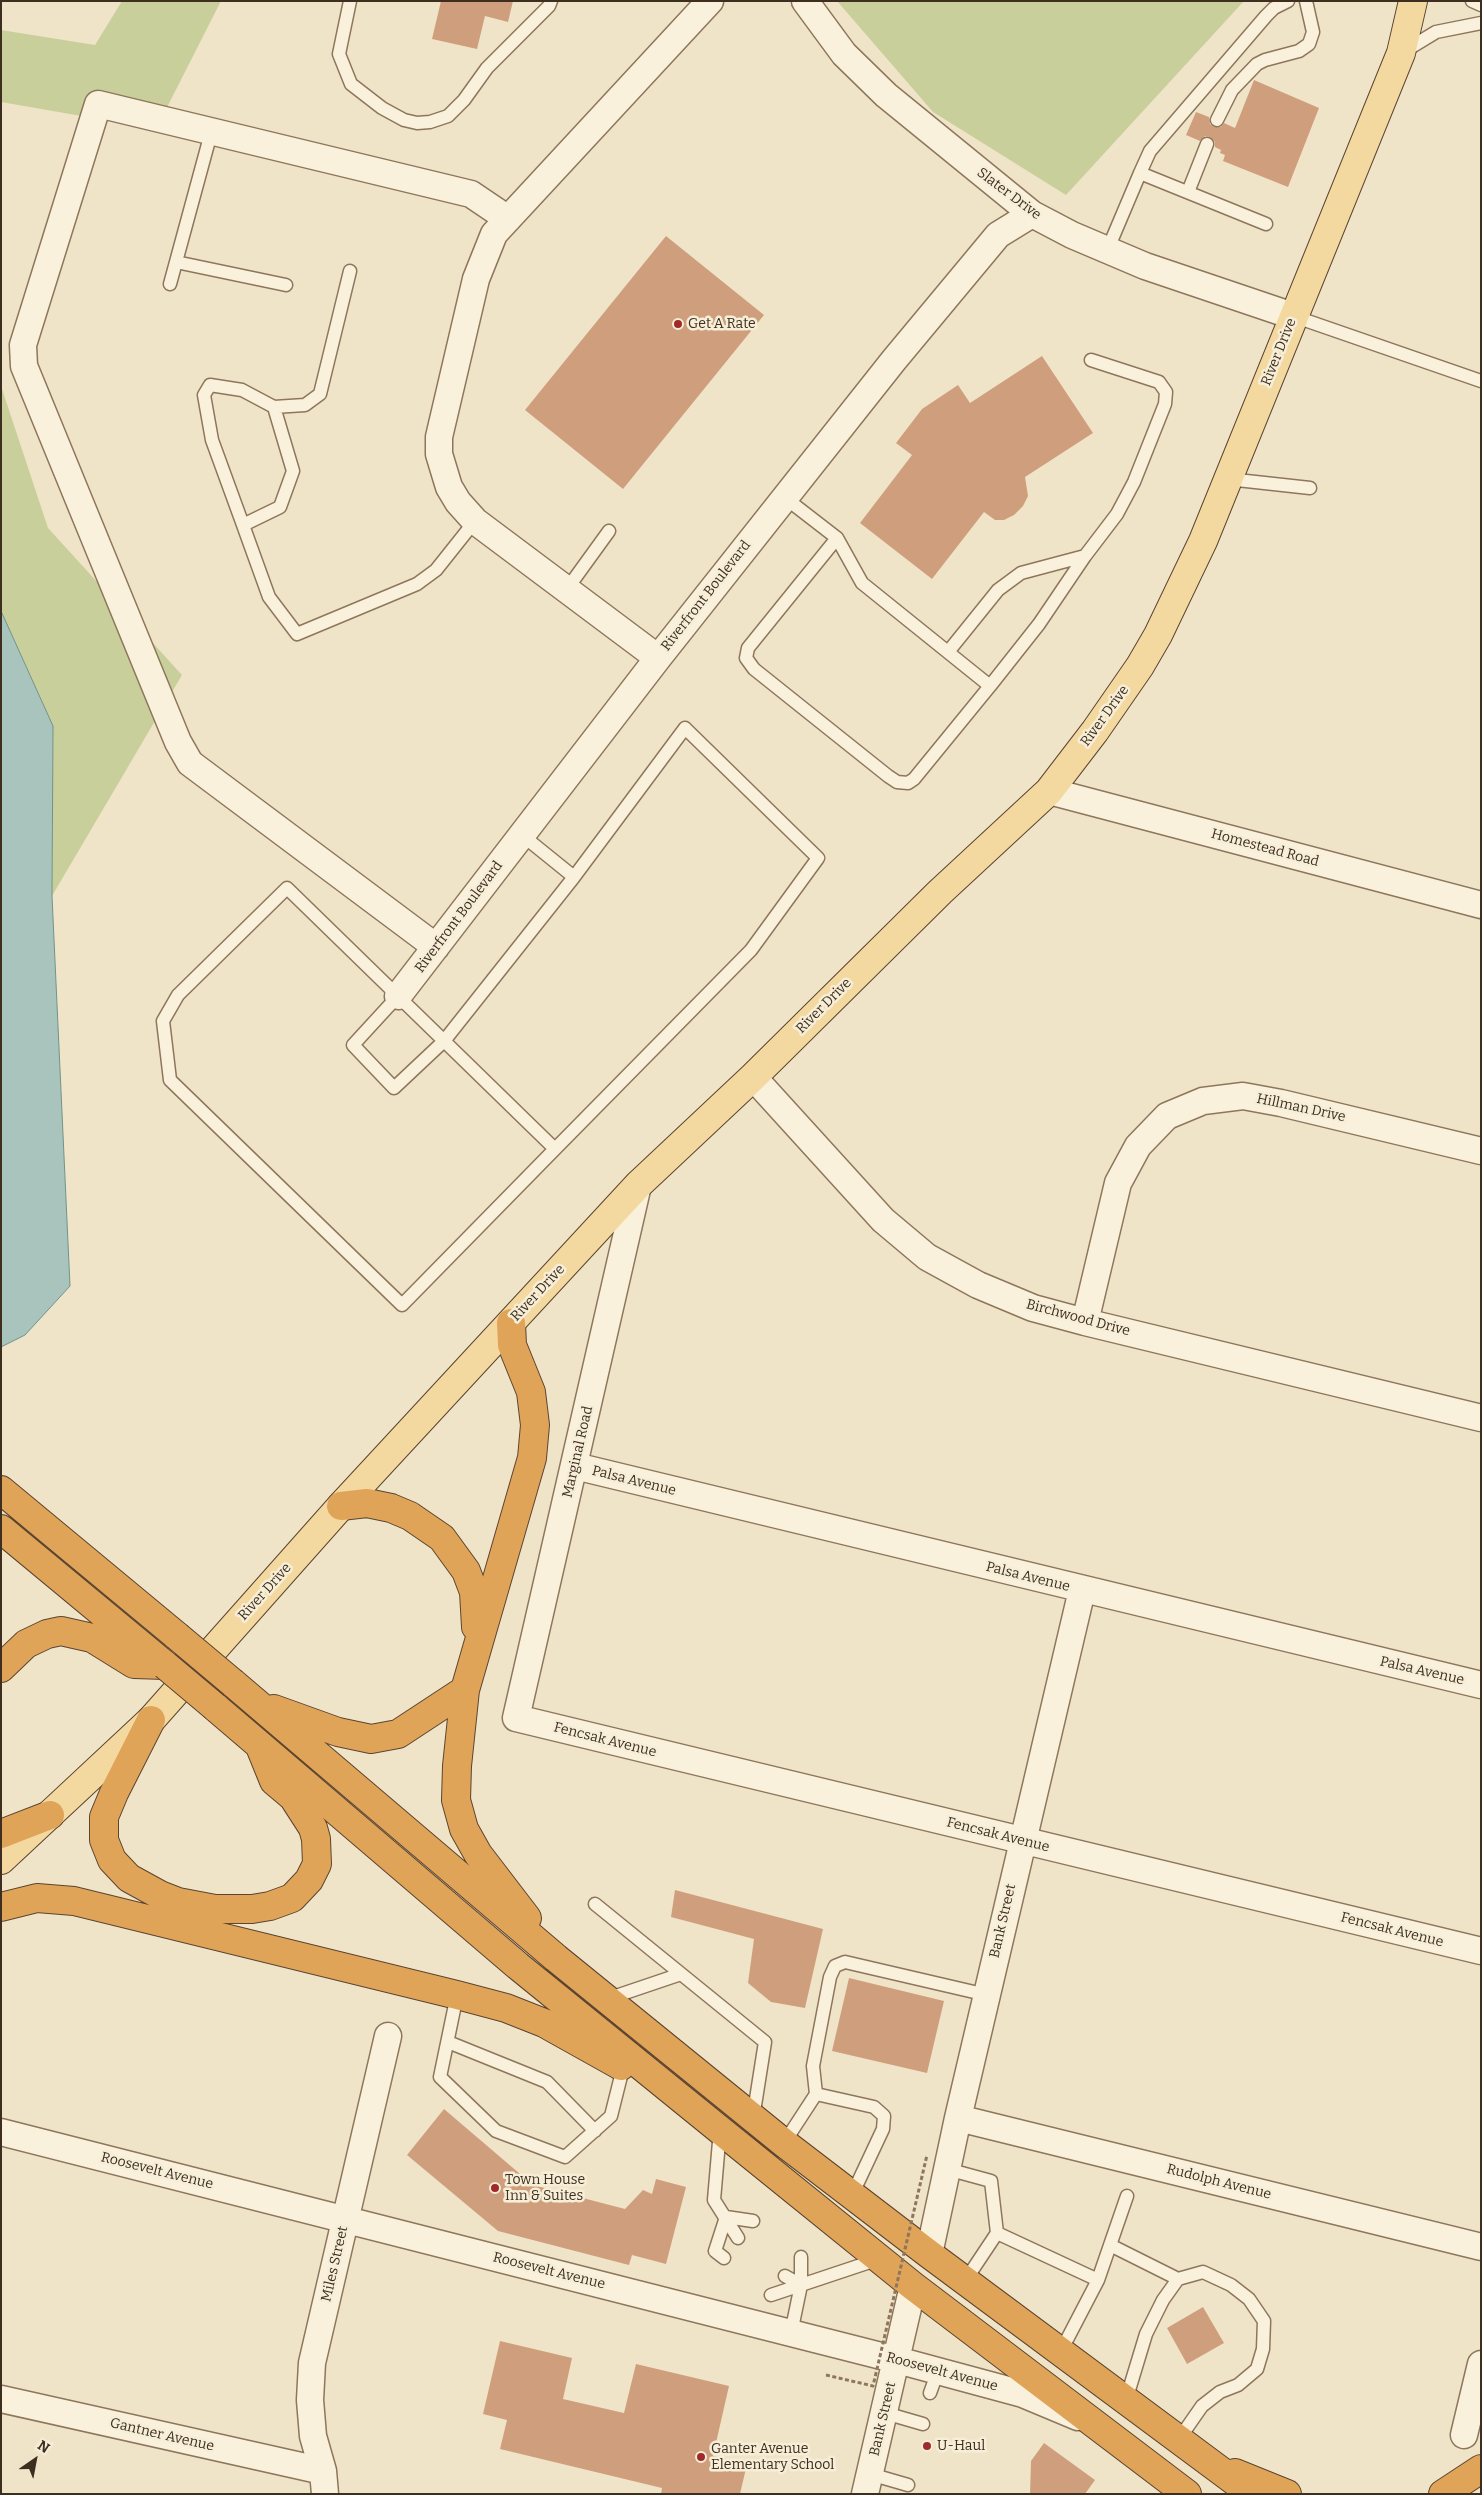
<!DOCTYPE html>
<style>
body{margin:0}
#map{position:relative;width:1482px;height:2495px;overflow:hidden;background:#f0e4c8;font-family:Bitter,serif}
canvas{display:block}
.frame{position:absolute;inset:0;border:2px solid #3d2e20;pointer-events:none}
.north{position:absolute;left:10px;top:2435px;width:50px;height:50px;-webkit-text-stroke:4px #f7eed8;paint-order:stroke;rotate:33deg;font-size:14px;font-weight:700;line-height:20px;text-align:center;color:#3d2e20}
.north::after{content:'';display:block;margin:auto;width:18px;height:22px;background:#3d2e20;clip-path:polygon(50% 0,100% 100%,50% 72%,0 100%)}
</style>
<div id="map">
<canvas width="1482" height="2495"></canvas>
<div class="frame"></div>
<div class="north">N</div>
</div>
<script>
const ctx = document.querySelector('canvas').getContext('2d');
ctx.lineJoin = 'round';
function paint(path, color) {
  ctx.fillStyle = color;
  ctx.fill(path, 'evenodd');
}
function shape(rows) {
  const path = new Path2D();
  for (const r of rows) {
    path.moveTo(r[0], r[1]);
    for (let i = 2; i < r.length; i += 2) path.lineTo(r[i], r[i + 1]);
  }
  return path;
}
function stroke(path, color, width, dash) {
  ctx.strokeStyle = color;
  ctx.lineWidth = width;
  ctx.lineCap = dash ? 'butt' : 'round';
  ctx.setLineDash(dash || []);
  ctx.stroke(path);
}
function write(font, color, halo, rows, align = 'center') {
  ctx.font = font + ' Bitter,serif';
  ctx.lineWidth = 5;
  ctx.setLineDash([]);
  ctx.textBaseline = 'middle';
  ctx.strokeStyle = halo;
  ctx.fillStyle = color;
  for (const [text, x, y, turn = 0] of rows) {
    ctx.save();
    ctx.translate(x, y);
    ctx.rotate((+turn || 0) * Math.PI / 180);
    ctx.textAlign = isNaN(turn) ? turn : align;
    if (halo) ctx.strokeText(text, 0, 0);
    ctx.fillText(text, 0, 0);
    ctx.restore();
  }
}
paint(shape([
 [122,1,221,1,156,129,1,102,1,30,95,45],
 [837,1,1244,1,1066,195,933,112],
 [1,386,48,528,182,675,52,896,53,726,1,611]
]), '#c9cf9b');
const water = shape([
 [1,611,53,726,52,896,70,1286,25,1335,1,1347,1,611]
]);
paint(water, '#a9c4bc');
stroke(water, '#6f938a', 1);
paint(shape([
 [441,1,513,1,508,22,485,16,477,49,432,39],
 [1254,80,1319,108,1288,187,1223,161,1225,155,1220,153,1221,150,1215,147,1215,142,1210,137,1205,136,1200,141,1186,135,1196,112,1209,117,1210,124,1214,127,1221,127,1224,123,1235,128],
 [666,236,764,315,623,489,525,410],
 [1042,356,1093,433,1025,477,1028,496,1023,506,1014,515,1004,520,995,520,984,512,932,579,860,523,912,455,896,443,922,409,958,385,970,403],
 [675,1890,823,1929,805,2008,771,2002,748,1983,754,1939,671,1917],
 [849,1978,944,2001,927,2073,832,2051],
 [444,2109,533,2185,625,2209,643,2190,652,2194,656,2179,686,2187,666,2264,632,2255,629,2265,498,2231,407,2155],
 [1203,2307,1224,2343,1187,2364,1167,2328],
 [500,2341,572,2358,563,2399,624,2413,636,2364,729,2386,713,2456,747,2464,740,2494,661,2494,662,2488,500,2449,507,2420,483,2414],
 [1044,2443,1095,2480,1085,2494,1030,2494,1031,2461]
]), '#cf9f7d');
const lane = shape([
 [350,1,339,54,351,84,382,108,404,120,417,123,430,122,448,116,464,100,487,68,549,6,551,1],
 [1472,1,1481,5],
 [1403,52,1436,32,1481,23],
 [1217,120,1232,90,1257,64,1265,60,1299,51,1309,44,1313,32,1306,1],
 [1140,173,1150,151,1266,16,1274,8,1288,1],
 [1188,192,1207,144],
 [1107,251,1140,173,1266,224],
 [176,262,286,285],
 [170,284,211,133],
 [1293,316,1481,381],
 [274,407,305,405,320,394,350,271],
 [1228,479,1310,488],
 [784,497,837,538,862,583,990,686,914,779,908,783,897,782,888,776,754,669,746,658,748,648,837,538],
 [243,525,280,507,293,471,274,407,242,390,210,385,204,395,212,440,243,525,269,597,297,634,417,584,436,570,475,521],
 [1085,556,1117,514,1134,482,1165,404,1166,392,1159,382,1091,360],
 [567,589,609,531],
 [948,652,998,590,1021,573,1085,556,1039,624,990,686],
 [522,835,574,877,685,728,818,858,751,950,555,1149,402,1305,170,1080,163,1021,178,995,287,888,555,1149],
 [398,996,353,1045,394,1088,444,1041,574,877],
 [595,1904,765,2042,753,2118],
 [457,1995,440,2077,496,2131,565,2157,611,2116,623,2068],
 [607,1999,681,1974],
 [448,2042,547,2082,595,2131],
 [816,2094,874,2107,884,2116,883,2129,852,2195],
 [720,2130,714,2200,738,2238],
 [784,2143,816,2094,813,2066,830,1977,835,1966,845,1962,987,1995],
 [947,2169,991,2181,997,2233,1098,2280,1127,2196],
 [726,2217,753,2221],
 [1110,2245,1178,2279],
 [724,2258,715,2251,726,2217],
 [785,2276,801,2285],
 [965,2281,997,2233],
 [771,2295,879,2259],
 [791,2333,801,2285,801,2257],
 [1061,2351,1098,2280],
 [930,2393,938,2371],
 [1126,2400,1146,2334,1163,2300,1178,2279,1203,2272,1231,2285,1249,2299,1264,2321,1263,2349,1257,2369,1238,2385,1220,2392,1202,2406,1179,2439],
 [885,2413,923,2424],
 [870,2474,908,2485]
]);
const street = shape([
 [805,1,844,54,886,95,1032,214,1072,235,1145,266,1293,316],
 [658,658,475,521,458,502,449,487,439,454,439,437,476,279,494,234,710,1],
 [1049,791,1481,905],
 [436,947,190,763,178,742,24,366,23,345,98,104,471,194,508,219],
 [398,996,658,658,894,360,998,235,1032,214],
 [753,1077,883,1220,927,1257,978,1285,1033,1308,1085,1322,1481,1418],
 [638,1185,516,1718,1481,1951],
 [1085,1322,1118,1183,1138,1146,1167,1116,1203,1101,1243,1096,1281,1103,1481,1151],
 [575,1466,1481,1685],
 [958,2118,1481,2247],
 [1,2132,897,2360,1023,2394,1078,2417],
 [929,2254,958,2118,1082,1590],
 [1,2399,323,2471],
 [1464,2435,1481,2364],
 [325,2494,323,2471,313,2436,310,2400,312,2363,388,2036],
 [865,2494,913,2286]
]);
const primary = shape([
 [1,1860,151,1720,341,1506,638,1185,753,1077,940,892,1049,791,1095,731,1140,666,1158,635,1203,541,1401,53,1413,1]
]);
const highway = shape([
 [511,1323,512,1345,531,1392,535,1425,532,1458,465,1690,457,1766,456,1800,464,1829,478,1854,527,1918],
 [1,1490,177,1636],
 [341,1506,367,1503,391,1508,410,1516,442,1538,466,1571,474,1592,476,1627],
 [1,1529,165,1665],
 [1,1668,26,1644,47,1634,61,1631,92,1638,134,1664,165,1665],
 [233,1683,556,1958,784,2143,929,2254,1252,2494],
 [215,1707,518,1966,720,2130,913,2286,1187,2494],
 [274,1709,338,1732,371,1739,398,1734,465,1690],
 [151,1720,114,1793,104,1817,104,1840,112,1860,129,1878,160,1895,178,1902,215,1909,252,1909,270,1906,292,1898,309,1880,317,1864,316,1839,313,1828,293,1797,274,1781,261,1749],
 [1,1834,50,1815],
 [1,1907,37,1898,74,1901,457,1995,506,2008,544,2023,621,2066],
 [1235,2473,1287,2494],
 [1443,2494,1481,2469]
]);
stroke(lane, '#8d765c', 15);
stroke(street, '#8d765c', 29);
stroke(primary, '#5b4430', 30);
stroke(highway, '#5b4430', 30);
stroke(lane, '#faf1dc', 12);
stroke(street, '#faf1dc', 26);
stroke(primary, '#f3d9a0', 28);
stroke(highway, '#e0a458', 28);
const highwayBridge = shape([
 [177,1636,233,1683],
 [165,1665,215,1707]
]);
stroke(highwayBridge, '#5b4430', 30, []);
stroke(shape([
 [826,2375,873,2386,927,2155]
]), '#8d765c', 3, [4, 2.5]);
stroke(highwayBridge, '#e0a458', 28);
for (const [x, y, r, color] of [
 [678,324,5,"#9e2a2b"],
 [495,2188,5,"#9e2a2b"],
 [927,2446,5,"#9e2a2b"],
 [701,2457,5,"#9e2a2b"]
]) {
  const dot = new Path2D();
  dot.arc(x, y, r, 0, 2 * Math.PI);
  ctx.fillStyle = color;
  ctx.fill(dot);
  stroke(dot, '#f7eed8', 2);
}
write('14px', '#3d2e20', '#f7eed8', [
 ["Slater Drive",1009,194,37],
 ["River Drive",1279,352,-68],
 ["Riverfront Boulevard",706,596,-52],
 ["River Drive",1105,716,-54],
 ["Homestead Road",1265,848,15],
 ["Riverfront Boulevard",459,917,-53],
 ["River Drive",824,1006,-45],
 ["Hillman Drive",1301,1108,12],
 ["River Drive",538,1293,-47],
 ["Birchwood Drive",1078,1318,15],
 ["Marginal Road",578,1452,-77],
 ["Palsa Avenue",634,1481,14],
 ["Palsa Avenue",1028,1577,14],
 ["River Drive",265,1592,-48],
 ["Palsa Avenue",1422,1671,13],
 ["Fencsak Avenue",605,1740,14],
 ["Fencsak Avenue",998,1835,14],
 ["Bank Street",1003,1921,-77],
 ["Fencsak Avenue",1392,1930,14],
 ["Roosevelt Avenue",157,2171,14],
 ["Rudolph Avenue",1219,2182,14],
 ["Miles Street",335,2264,-77],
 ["Roosevelt Avenue",549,2271,14],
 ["Roosevelt Avenue",942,2372,15],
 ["Bank Street",883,2419,-77],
 ["Gantner Avenue",162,2435,13]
]);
write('14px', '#3d2e20', '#f7eed8', [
 ["Get A Rate",688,324],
 ["Town House",505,2180],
 ["Inn & Suites",505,2196],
 ["U-Haul",937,2446],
 ["Ganter Avenue",711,2449],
 ["Elementary School",711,2465]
], 'left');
</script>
